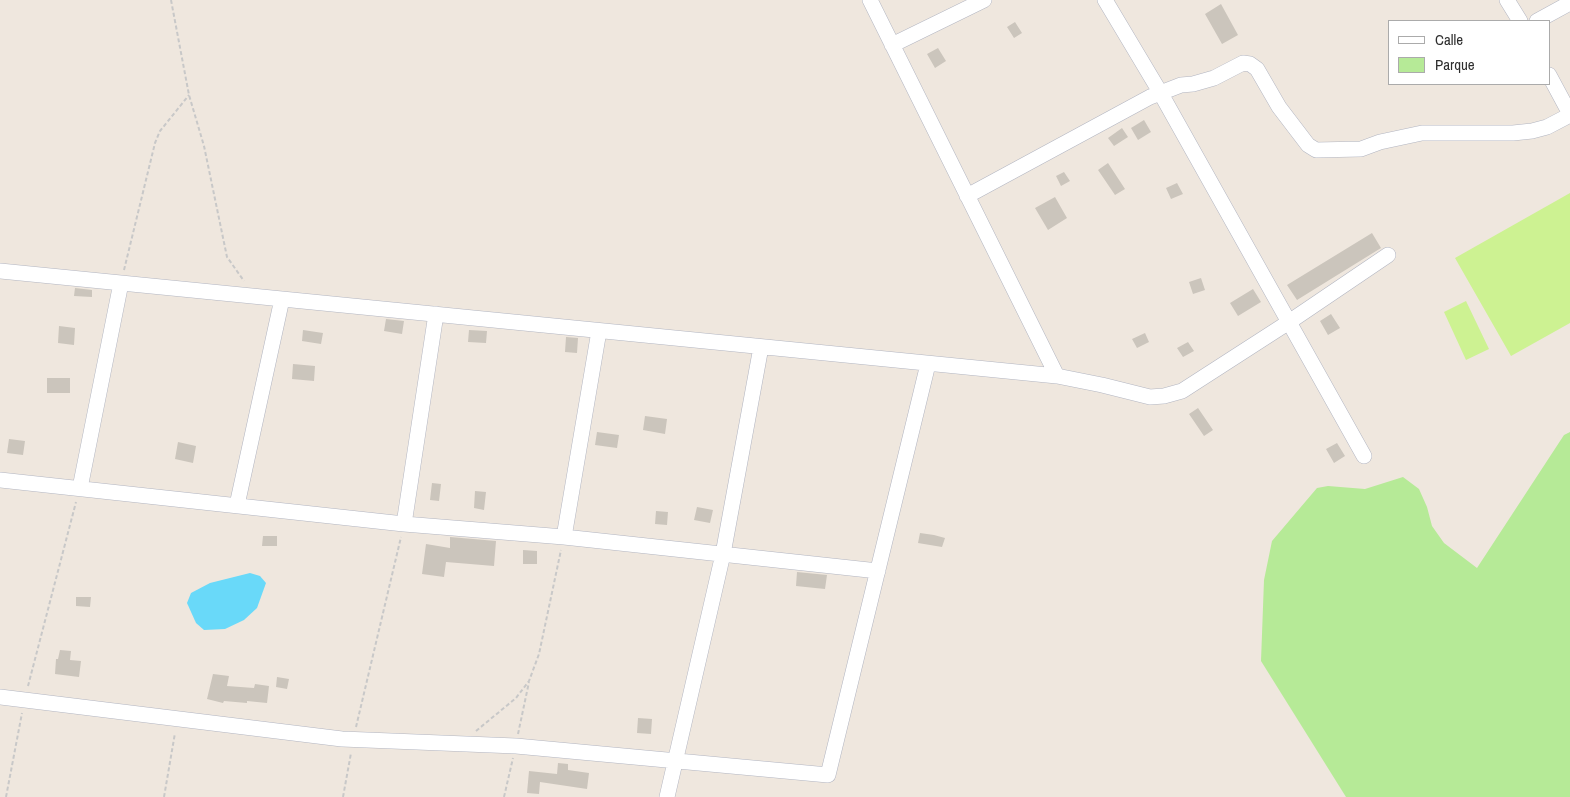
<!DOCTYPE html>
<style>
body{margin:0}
#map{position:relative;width:1570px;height:797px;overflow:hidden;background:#efe7de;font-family:"Archivo Narrow",sans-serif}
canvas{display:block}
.legend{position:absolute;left:1388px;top:20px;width:162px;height:65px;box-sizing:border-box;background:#fff;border:1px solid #ababab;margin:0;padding:6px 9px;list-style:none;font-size:15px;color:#2d2d2d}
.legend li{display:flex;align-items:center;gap:10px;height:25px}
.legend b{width:25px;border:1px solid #ababab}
</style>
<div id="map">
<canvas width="1570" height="797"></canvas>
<ul class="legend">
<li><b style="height:6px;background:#fff"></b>Calle</li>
<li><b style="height:14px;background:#b6ea97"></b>Parque</li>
</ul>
</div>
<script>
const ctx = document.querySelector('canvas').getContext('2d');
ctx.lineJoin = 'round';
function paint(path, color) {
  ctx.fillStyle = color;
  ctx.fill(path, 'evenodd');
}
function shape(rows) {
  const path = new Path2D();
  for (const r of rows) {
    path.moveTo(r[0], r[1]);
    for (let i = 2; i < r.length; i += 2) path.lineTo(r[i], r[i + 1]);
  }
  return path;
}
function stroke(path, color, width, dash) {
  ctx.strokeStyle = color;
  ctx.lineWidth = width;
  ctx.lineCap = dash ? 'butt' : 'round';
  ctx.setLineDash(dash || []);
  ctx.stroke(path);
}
paint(shape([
 [1570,432,1570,797,1346,797,1261,661,1264,580,1272,541,1317,488,1328,486,1365,489,1403,477,1419,489,1427,507,1432,526,1444,543,1477,568,1564,435]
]), '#b6ea97');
paint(shape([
 [1570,193,1570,323,1511,356,1455,258],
 [1466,301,1489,349,1466,360,1444,312]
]), '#cdf292');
paint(shape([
 [250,573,260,576,266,583,257,608,244,620,225,629,204,630,196,623,187,603,191,593,210,583]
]), '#69d9f9');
paint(shape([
 [1221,4,1238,35,1222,44,1205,14],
 [1015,22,1022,33,1014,38,1007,27],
 [938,48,946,61,935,68,927,54],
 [1144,120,1151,132,1138,140,1131,128],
 [1122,128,1128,137,1114,146,1108,138],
 [1108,163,1125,189,1115,195,1098,170],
 [1064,172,1070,181,1061,186,1056,176],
 [1177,183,1183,194,1171,199,1166,188],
 [1055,197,1067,218,1048,230,1035,208],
 [1372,233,1381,248,1297,300,1287,285],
 [1201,278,1205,290,1193,294,1189,282],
 [75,288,92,290,92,297,74,296],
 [1253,289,1261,302,1238,316,1230,303],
 [1331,314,1340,328,1328,335,1320,321],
 [386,319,404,321,402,334,384,331],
 [59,326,75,328,74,345,58,343],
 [303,330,323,333,321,344,302,341],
 [469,330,487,331,486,343,468,342],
 [1145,333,1149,342,1137,348,1132,339],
 [566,337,578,338,577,353,565,352],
 [1188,342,1194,351,1183,357,1177,348],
 [293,364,315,366,314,381,292,379],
 [47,378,70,378,70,393,47,393],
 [1198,408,1213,430,1204,436,1189,414],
 [645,416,667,419,665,434,643,430],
 [597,432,619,435,617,448,595,445],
 [9,439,25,441,23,455,7,453],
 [178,442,196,446,193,463,175,459],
 [1337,443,1345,456,1334,463,1326,449],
 [432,483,441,484,439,501,430,500],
 [475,491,486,492,484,510,474,508],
 [697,507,713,510,710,523,694,520],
 [656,511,668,512,667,525,655,524],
 [920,533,934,535,945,538,942,547,918,543],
 [263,536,277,536,277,546,262,546],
 [450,537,496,541,494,566,446,562,444,577,422,574,426,544,450,548],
 [523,550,537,551,537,564,523,564],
 [797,572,827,575,825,589,796,586],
 [76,597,91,597,90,607,76,606],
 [60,650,71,651,70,660,81,661,79,677,55,674,56,659,58,659],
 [213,674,229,676,227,686,254,688,255,684,269,686,267,703,247,701,247,703,224,701,223,703,207,699],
 [277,677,289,679,287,689,276,687],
 [638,718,652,719,651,734,637,733],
 [558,763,568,764,568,770,589,773,587,789,540,782,539,794,527,793,529,771,557,774]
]), '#cbc5bc');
const minor = shape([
 [870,0,1057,376],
 [1105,0,1160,92,1364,456],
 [1507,0,1520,21],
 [1537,21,1570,3],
 [892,45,984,0],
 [1549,75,1570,114],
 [967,196,1150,97,1181,85,1193,84,1214,78,1243,63,1250,64,1257,69,1279,107,1308,145,1316,150,1361,149,1380,142,1422,133,1513,133,1532,131,1547,127,1570,115],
 [0,271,1057,376,1102,385,1150,397,1164,396,1182,391,1289,322,1388,255],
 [0,480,404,524,564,537,878,571],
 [80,488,121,283],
 [237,505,282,299],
 [404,524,436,314],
 [564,537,599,331],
 [0,697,342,739,516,746,828,775,928,364],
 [667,797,723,554,761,347]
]);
stroke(minor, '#b2b5c1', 16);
stroke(shape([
 [171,0,189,95,204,146,227,257,244,281],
 [124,270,155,143,160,131,189,95],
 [28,686,76,502],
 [356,727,401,537],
 [476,731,516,698,529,681,539,654,561,550],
 [518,734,529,682],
 [6,797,22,713],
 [164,797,175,733],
 [343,797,351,753],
 [504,797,513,758]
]), '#c8c8c8', 2, [4, 2.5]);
stroke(minor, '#fff', 15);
</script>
